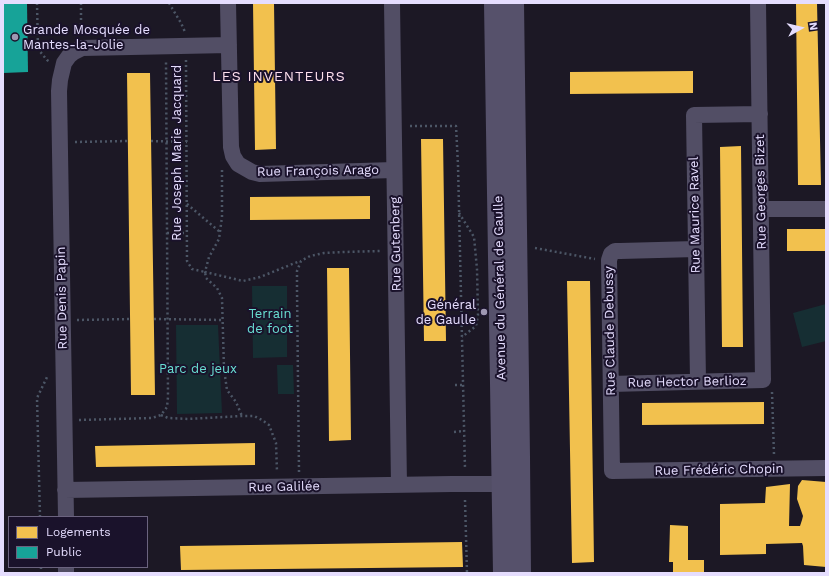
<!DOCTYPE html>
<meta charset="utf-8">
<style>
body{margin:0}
#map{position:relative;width:829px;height:576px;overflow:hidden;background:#1c1825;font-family:"Work Sans",sans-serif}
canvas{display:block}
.frame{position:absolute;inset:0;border:4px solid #e5ddfe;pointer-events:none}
.legend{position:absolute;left:8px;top:516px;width:140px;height:52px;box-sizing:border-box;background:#1a122b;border:1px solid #6b637f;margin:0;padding:5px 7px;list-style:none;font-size:12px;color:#e5ddfe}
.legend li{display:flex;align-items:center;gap:8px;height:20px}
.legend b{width:20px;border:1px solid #6b637f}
.north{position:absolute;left:781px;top:8px;width:40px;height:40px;-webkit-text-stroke:3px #1a122b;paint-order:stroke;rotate:82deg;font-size:11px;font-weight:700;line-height:16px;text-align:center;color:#e5ddfe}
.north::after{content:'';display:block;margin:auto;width:14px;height:18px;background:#e5ddfe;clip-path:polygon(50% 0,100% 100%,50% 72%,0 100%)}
</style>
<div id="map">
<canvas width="829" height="576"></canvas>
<div class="frame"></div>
<ul class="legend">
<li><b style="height:11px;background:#f2c14e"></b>Logements</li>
<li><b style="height:11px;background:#17a398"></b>Public</li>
</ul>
<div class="north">N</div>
</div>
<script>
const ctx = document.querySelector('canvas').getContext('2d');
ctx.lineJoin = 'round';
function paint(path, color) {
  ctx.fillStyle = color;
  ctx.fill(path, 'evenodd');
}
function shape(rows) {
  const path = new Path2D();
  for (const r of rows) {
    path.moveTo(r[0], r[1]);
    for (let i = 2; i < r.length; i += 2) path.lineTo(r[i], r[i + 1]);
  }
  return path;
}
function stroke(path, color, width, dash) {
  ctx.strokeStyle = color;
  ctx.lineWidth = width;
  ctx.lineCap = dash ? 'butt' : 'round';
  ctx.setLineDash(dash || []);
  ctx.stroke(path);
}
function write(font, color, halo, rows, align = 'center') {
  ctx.font = font + ' "Work Sans",sans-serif';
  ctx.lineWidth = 4;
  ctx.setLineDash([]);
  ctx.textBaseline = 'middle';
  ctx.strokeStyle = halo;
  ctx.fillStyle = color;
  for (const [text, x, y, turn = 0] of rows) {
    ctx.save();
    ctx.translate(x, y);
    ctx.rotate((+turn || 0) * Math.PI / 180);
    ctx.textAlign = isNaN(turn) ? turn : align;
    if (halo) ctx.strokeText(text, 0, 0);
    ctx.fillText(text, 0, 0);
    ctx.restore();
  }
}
paint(shape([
 [252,286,287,286,287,357,253,358],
 [826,304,826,341,802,347,793,313],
 [176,325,218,325,222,413,177,414],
 [277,365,293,365,294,394,278,394]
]), '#162e33');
paint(shape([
 [253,3,274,3,276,149,255,150],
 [796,3,817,3,821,185,798,185],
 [693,71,693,93,570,94,570,72],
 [127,73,150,73,155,395,131,395],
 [421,139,443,139,446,341,424,341],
 [741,146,743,347,722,347,720,147],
 [370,196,370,219,250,220,250,197],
 [787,229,826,229,826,251,787,251],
 [327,268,349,268,351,440,329,441],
 [567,281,590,281,594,562,572,563],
 [764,402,764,424,642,425,642,403],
 [255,443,255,465,96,467,95,446],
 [802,480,826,482,826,567,804,565,803,546,802,543,766,544,766,554,720,555,720,504,765,503,766,487,790,484,789,526,800,526,802,520,803,516,797,499,798,486],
 [670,525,688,526,688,560,704,560,704,573,673,573,673,562,669,562],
 [462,542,463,567,181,570,180,546]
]), '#f2c14e');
paint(shape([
 [3,3,27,3,28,72,3,73]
]), '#17a398');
stroke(shape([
 [37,3,38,49,47,60,50,62],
 [81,3,81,32],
 [169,3,181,23,185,32],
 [186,60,187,261,192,269,205,272,206,278,217,288,222,298,224,369,227,390,236,402,242,416],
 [410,126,456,126,458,165,465,469],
 [151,141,187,142],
 [75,142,128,141],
 [222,170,222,217,219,239,209,257,205,272,243,281,260,277,300,261],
 [187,204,220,232],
 [459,213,474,237,477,269,478,315,476,326,462,337],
 [167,233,187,233],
 [535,248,595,259],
 [154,319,223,320],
 [77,320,131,319],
 [455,385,463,385],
 [772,392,774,455],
 [161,415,168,418,188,419,242,416,254,416,262,420,269,425,276,443,277,472],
 [79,420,152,418,161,415,167,407,168,397,166,60],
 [454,432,464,431],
 [299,472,297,289,297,271,301,261,310,256,324,253,343,252,381,251],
 [465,500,467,573],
 [40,517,37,398,48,375],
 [41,567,41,573]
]), '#4c5666', 2.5, [2, 3]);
stroke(shape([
 [228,3,231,147,233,156,238,164,252,172,260,174,394,170],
 [392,3,399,485],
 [761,209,826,209],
 [696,249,620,251,615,251,611,254,609,260,612,471,826,468],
 [698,381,694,115,760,114],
 [611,384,763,380,758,3],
 [65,490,452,484,503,484],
 [66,517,59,91,60,80,64,63,69,56,74,52,82,48,229,45],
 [66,567,66,573]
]), '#524e65', 16);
stroke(shape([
 [495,3,504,573],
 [513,3,519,457,520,573]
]), '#56516b', 22);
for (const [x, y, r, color] of [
 [15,37,4,"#9f98b2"],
 [484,312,4,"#9f98b2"]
]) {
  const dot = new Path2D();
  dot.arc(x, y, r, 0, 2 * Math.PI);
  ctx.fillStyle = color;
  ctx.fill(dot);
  stroke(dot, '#1a122b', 1.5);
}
write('13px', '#e5ddfe', '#1a122b', [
 ["Grande Mosquée de",23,30],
 ["Mantes-la-Jolie",23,45],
 ["Général",476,305,"right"],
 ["de Gaulle",476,320,"right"]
], 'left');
write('13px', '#e5ddfe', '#1a122b', [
 ["Rue Joseph Marie Jacquard",177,153,-90],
 ["Rue François Arago",318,171,-1],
 ["Rue Georges Bizet",761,192,-91],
 ["Rue Maurice Ravel",695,215,-91],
 ["Rue Gutenberg",396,244,-91],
 ["Avenue du Général de Gaulle",500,288,-91],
 ["Rue Denis Papin",62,298,-91],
 ["Rue Claude Debussy",610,331,-91],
 ["Rue Hector Berlioz",687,382,-1],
 ["Rue Frédéric Chopin",719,470,-1],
 ["Rue Galilée",284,487,-1]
]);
write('13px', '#69ded2', '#1a122b', [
 ["Terrain",270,314],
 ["de foot",270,329],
 ["Parc de jeux",198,369]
]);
ctx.letterSpacing = '1px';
write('14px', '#fedfee', '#1a122b', [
 ["LES INVENTEURS",279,77]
]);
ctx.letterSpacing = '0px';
</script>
